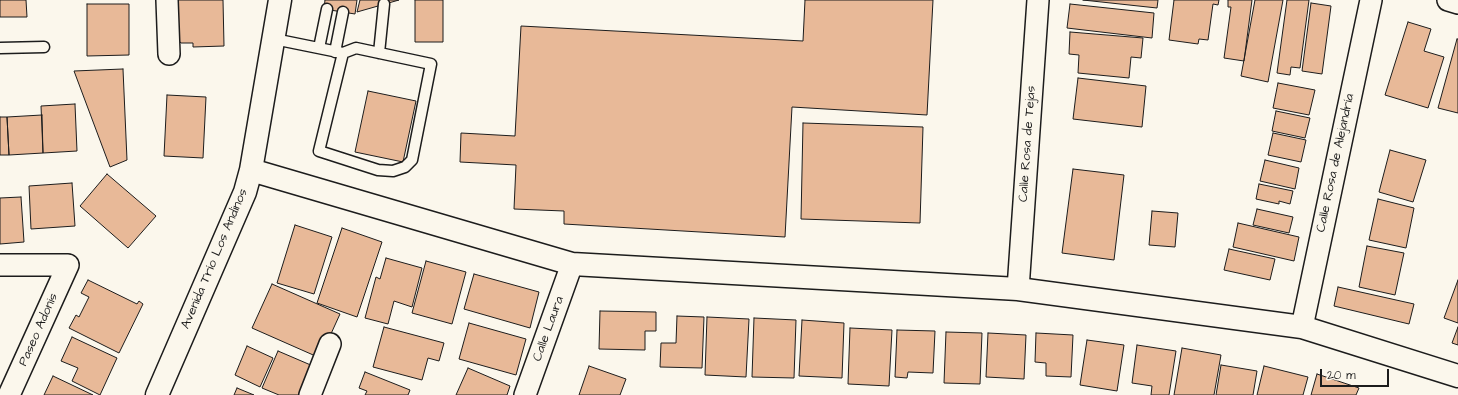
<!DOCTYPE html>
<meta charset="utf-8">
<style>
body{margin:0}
#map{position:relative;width:1458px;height:395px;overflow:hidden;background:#fbf7ec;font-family:"Architects Daughter",sans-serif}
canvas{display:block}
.scale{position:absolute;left:1320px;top:369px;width:69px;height:18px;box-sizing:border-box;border:2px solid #1c1c1c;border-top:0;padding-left:5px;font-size:12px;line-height:14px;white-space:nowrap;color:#1c1c1c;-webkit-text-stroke:3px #fbf7ec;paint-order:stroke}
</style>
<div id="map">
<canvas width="1458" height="395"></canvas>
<div class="scale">20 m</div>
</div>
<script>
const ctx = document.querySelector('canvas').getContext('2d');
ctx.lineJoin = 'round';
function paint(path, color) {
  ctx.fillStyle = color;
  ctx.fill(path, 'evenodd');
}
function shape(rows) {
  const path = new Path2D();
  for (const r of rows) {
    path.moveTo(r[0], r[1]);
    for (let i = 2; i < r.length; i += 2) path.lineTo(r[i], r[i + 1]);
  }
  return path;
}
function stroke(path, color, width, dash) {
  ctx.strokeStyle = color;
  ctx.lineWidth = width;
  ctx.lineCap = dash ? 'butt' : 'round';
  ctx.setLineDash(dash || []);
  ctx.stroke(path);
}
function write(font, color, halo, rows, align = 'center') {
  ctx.font = font + ' "Architects Daughter",sans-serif';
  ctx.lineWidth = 3.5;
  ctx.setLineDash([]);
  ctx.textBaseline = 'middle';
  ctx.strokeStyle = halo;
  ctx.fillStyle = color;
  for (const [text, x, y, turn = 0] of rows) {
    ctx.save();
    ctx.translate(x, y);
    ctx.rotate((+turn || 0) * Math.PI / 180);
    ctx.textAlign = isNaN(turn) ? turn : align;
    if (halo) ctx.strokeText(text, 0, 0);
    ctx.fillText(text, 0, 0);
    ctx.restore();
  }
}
const building = shape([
 [0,0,26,0,27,17,0,17,0,0],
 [169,0,223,0,224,46,193,47,193,43,181,43,170,31,169,0],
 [325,0,357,0,355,14,324,9,325,0],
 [360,0,399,0,357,12,360,0],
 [415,0,443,0,443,42,415,42,415,0],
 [805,0,933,0,927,115,792,107,785,237,564,224,564,211,514,209,516,165,460,162,461,133,515,136,521,26,803,41,805,0],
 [1083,0,1158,0,1157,8,1083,0],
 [1174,0,1219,0,1218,5,1213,4,1208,40,1199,39,1198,44,1169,40,1174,0],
 [1228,0,1252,0,1244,61,1224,58,1231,7,1228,7,1228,0],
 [1255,0,1283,0,1268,82,1241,76,1255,0],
 [1287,0,1309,0,1300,68,1291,67,1290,75,1277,73,1287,0],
 [1311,3,1331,6,1322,74,1302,71,1311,3],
 [87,4,129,4,129,55,87,56,87,4],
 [1070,4,1154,13,1152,38,1067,28,1070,4],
 [1408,22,1431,29,1424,51,1444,57,1428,108,1385,95,1408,22],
 [1070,32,1143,38,1141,58,1131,57,1129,78,1078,73,1079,55,1069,54,1070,32],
 [1457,39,1458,39,1458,113,1438,108,1457,39],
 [123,69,127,160,110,167,74,71,123,69],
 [1078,78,1146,86,1142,127,1073,119,1078,78],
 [1278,83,1315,90,1309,115,1273,108,1278,83],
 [368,91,416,101,403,162,355,152,368,91],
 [167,95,206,97,203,158,164,156,167,95],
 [75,104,77,151,43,153,41,106,75,104],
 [1276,111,1310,118,1305,138,1272,131,1276,111],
 [42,115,43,153,9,155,7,117,42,115],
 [0,117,7,117,9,155,0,155,0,117],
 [803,123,923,127,920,223,801,219,803,123],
 [1273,133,1306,140,1301,162,1268,155,1273,133],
 [1390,150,1426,160,1413,202,1379,192,1390,150],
 [1265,160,1299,168,1295,189,1260,181,1265,160],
 [1073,169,1124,175,1114,260,1062,253,1073,169],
 [107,174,156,216,128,248,80,206,107,174],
 [72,183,75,226,31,229,29,186,72,183],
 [1259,184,1293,191,1290,204,1279,201,1279,204,1256,199,1259,184],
 [21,197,24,242,0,244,0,198,21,197],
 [1378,199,1414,208,1406,248,1369,240,1378,199],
 [1257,209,1293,217,1289,233,1253,225,1257,209],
 [1152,211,1178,213,1175,247,1149,245,1152,211],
 [1238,223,1299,237,1294,261,1233,247,1238,223],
 [295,225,332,237,314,294,277,283,295,225],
 [342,228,382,242,357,317,317,303,342,228],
 [1367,246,1404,253,1395,295,1359,287,1367,246],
 [1229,249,1275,259,1270,280,1224,270,1229,249],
 [386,258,422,268,412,307,394,301,388,324,365,318,376,277,380,279,386,258],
 [426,261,466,272,452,324,412,313,426,261],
 [474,274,539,292,530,328,464,309,474,274],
 [88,280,137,304,139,301,143,304,119,353,69,328,76,315,79,317,89,297,81,293,88,280],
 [1458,280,1458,323,1444,318,1458,280],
 [272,284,340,314,320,358,252,328,272,284],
 [1338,287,1414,304,1409,324,1334,306,1338,287],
 [600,311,656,312,656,331,645,331,645,350,599,349,600,311],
 [677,316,704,317,702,368,660,367,661,343,676,343,677,316],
 [707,317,749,319,746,377,705,375,707,317],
 [754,318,796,320,794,378,752,377,754,318],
 [802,320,844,323,842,378,799,376,802,320],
 [469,323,526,339,516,375,459,359,469,323],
 [384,327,444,343,439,361,428,358,422,380,373,367,384,327],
 [1458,327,1458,345,1452,343,1458,327],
 [850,328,892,330,889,386,848,384,850,328],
 [897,330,935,331,933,373,908,372,907,378,895,377,897,330],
 [946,332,982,333,980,384,944,383,946,332],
 [988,333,1026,335,1024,379,986,377,988,333],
 [1036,333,1073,335,1071,377,1046,376,1046,363,1035,362,1036,333],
 [72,337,117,358,100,395,72,381,78,368,61,361,72,337],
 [1087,340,1124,345,1117,391,1080,385,1087,340],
 [1137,345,1176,351,1169,395,1151,395,1152,386,1132,383,1137,345],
 [247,346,273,358,260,387,235,375,247,346],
 [1182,348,1221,355,1214,395,1174,395,1182,348],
 [278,351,313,366,300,395,279,395,262,388,278,351],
 [1221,365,1257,371,1253,395,1216,395,1221,365],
 [589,366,626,379,620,395,579,395,589,366],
 [1264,366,1308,377,1303,395,1257,395,1264,366],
 [468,368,510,386,507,395,456,395,468,368],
 [365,372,410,390,408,395,365,395,367,391,359,388,365,372],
 [1317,374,1359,388,1356,395,1311,395,1317,374],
 [53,376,93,395,44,395,53,376],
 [237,388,254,395,234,395,237,388]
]);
paint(building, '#e8b998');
stroke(building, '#1c1c1c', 1);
const service = shape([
 [274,39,343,53,319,151,378,170,393,171,405,167,412,160,431,64,356,48,343,53],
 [0,48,44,47],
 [319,48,327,9],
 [335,52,343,12],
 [379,53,384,4]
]);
const minor = shape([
 [167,0,169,54],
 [1448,0,1458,3],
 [0,265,68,265,9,395],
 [1018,289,1038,0],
 [1302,327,1371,0],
 [310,395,330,344],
 [525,395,572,264]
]);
const tertiary = shape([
 [251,170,572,264,1018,289,1302,327,1458,376],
 [157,395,245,192,251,170,280,0]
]);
stroke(service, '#1c1c1c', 13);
stroke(minor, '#1c1c1c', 24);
stroke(tertiary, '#1c1c1c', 25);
stroke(service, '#fbf7ec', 10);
stroke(minor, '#fbf7ec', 21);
stroke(tertiary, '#fbf7ec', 22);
write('13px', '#1c1c1c', '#fbf7ec', [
 ["Calle Rosa de Tejas",1028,144,-86],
 ["Calle Rosa de Alejandría",1336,163,-78],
 ["Avenida Trío Los Andinos",215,259,-67],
 ["Calle Laura",549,329,-70],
 ["Paseo Adonis",39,330,-66]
]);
</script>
